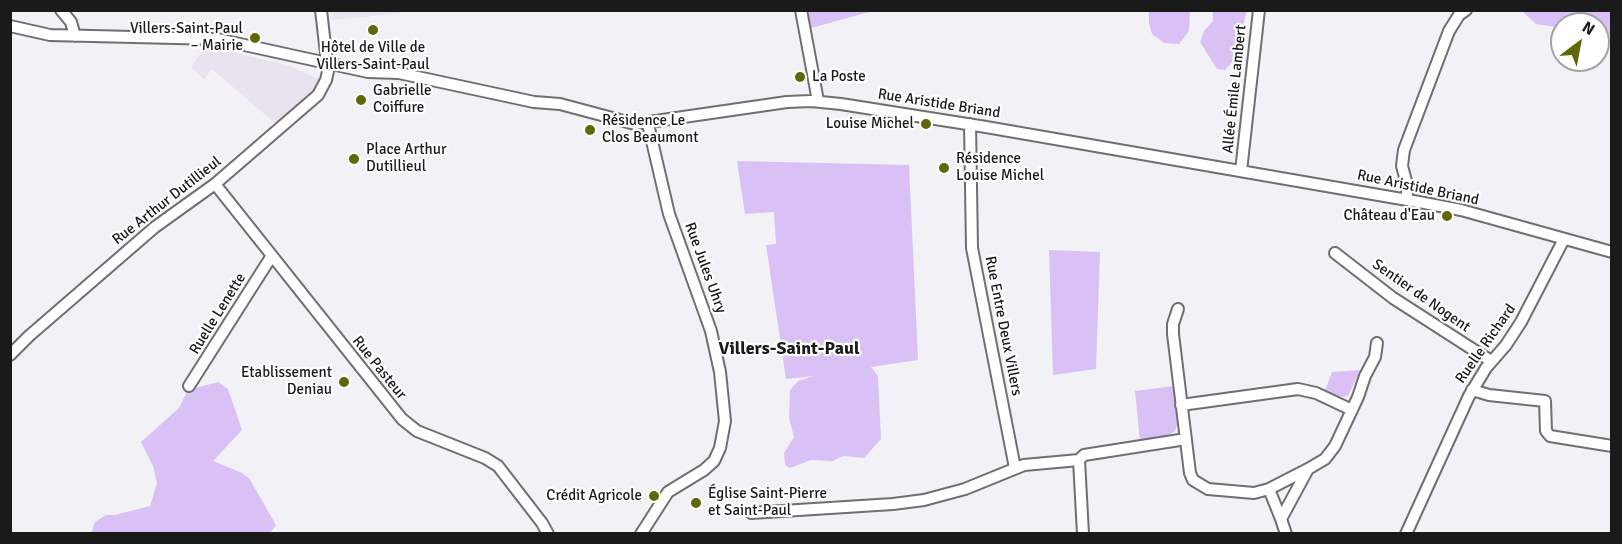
<!DOCTYPE html>
<meta charset="utf-8">
<style>
body{margin:0}
#map{position:relative;width:1622px;height:544px;overflow:hidden;background:#f2f1f5;font-family:Signika,sans-serif}
canvas{display:block}
.frame{position:absolute;inset:0;border:12px solid #1a1a1b;pointer-events:none}
.north{position:absolute;left:1550px;top:12px;width:60px;height:60px;box-sizing:border-box;background:#fff;border:2px solid #a3a3a4;border-radius:50%;rotate:32deg;font-size:16px;font-weight:700;line-height:24px;text-align:center;color:#1a1a1b}
.north::after{content:'';display:block;margin:auto;width:21px;height:27px;background:#5f6707;clip-path:polygon(50% 0,100% 100%,50% 72%,0 100%)}
</style>
<div id="map">
<canvas width="1622" height="544"></canvas>
<div class="frame"></div>
<div class="north">N</div>
</div>
<script>
const ctx = document.querySelector('canvas').getContext('2d');
ctx.lineJoin = 'round';
function paint(path, color) {
  ctx.fillStyle = color;
  ctx.fill(path, 'evenodd');
}
function shape(rows) {
  const path = new Path2D();
  for (const r of rows) {
    path.moveTo(r[0], r[1]);
    for (let i = 2; i < r.length; i += 2) path.lineTo(r[i], r[i + 1]);
  }
  return path;
}
function stroke(path, color, width, dash) {
  ctx.strokeStyle = color;
  ctx.lineWidth = width;
  ctx.lineCap = dash ? 'butt' : 'round';
  ctx.setLineDash(dash || []);
  ctx.stroke(path);
}
function write(font, color, halo, rows, align = 'center') {
  ctx.font = font + ' Signika,sans-serif';
  ctx.lineWidth = 4.5;
  ctx.setLineDash([]);
  ctx.textBaseline = 'middle';
  ctx.strokeStyle = halo;
  ctx.fillStyle = color;
  for (const [text, x, y, turn = 0] of rows) {
    ctx.save();
    ctx.translate(x, y);
    ctx.rotate((+turn || 0) * Math.PI / 180);
    ctx.textAlign = isNaN(turn) ? turn : align;
    if (halo) ctx.strokeText(text, 0, 0);
    ctx.fillText(text, 0, 0);
    ctx.restore();
  }
}
paint(shape([
 [399,10,400,13,332,20,331,11],
 [206,46,287,65,319,79,315,89,276,124,212,69,204,79,191,67]
]), '#e8e3ee');
paint(shape([
 [808,10,873,10,873,11,811,28],
 [1149,11,1190,11,1189,31,1179,44,1164,43,1152,34,1149,23],
 [1213,11,1247,11,1233,61,1225,70,1217,69,1200,42,1204,31,1213,21],
 [1522,11,1611,11,1611,35,1598,33,1598,24,1562,24,1562,28,1536,24],
 [737,161,909,165,918,360,871,367,878,376,881,439,864,458,843,456,833,461,811,460,790,468,785,465,784,453,794,437,789,418,790,390,798,381,814,376,786,379,766,245,776,244,774,212,745,214],
 [1049,250,1100,252,1096,369,1053,375],
 [1360,370,1348,396,1341,397,1325,391,1332,372],
 [218,382,228,389,242,430,213,461,242,473,249,478,276,525,270,533,91,534,95,522,106,515,115,515,150,506,157,483,153,466,141,442,179,408,188,390],
 [1174,386,1178,422,1175,431,1167,436,1140,441,1135,391]
]), '#d9c1f5');
const minor = shape([
 [61,10,71,22,75,36],
 [801,10,818,101],
 [10,26,50,35,217,39,368,72,399,73,534,102,560,104,635,124,787,102,811,101,841,104,986,127,1419,202,1461,210,1612,252],
 [970,124,972,248,1015,468],
 [1241,171,1259,10],
 [215,184,402,419,417,431,485,458,498,466,542,523,548,534],
 [1406,199,1408,188,1402,166,1404,150,1449,31,1459,15,1466,10],
 [1335,253,1393,298,1491,361],
 [1178,309,1173,324,1173,334,1190,473,1193,480,1208,489,1254,493,1269,489,1308,469],
 [10,355,29,336,155,227,215,184,318,95,326,80,328,71,321,10],
 [189,386,271,257],
 [1472,390,1489,395,1545,401,1546,431,1550,436,1612,446],
 [1181,405,1298,389,1316,393,1352,410],
 [1079,460,1083,534],
 [1269,489,1281,519],
 [751,513,893,504,924,500,965,489,1024,465,1079,460,1084,455,1186,439],
 [641,534,668,492,704,470,714,461,720,448,725,421,720,372,711,331,669,214,648,124],
 [1286,534,1281,519,1308,469,1325,459,1335,446,1358,397,1365,376,1375,357,1377,343],
 [1406,534,1469,396,1486,368,1506,345,1521,322,1564,239]
]);
stroke(minor, '#706e71', 14);
stroke(minor, '#fff', 10);
for (const [x, y, r, color] of [
 [373,30,6,"#5f6707"],
 [255,38,6,"#5f6707"],
 [800,77,6,"#5f6707"],
 [361,100,6,"#5f6707"],
 [926,124,6,"#5f6707"],
 [590,130,6,"#5f6707"],
 [354,159,6,"#5f6707"],
 [944,168,6,"#5f6707"],
 [1447,216,6,"#5f6707"],
 [344,382,6,"#5f6707"],
 [654,496,6,"#5f6707"],
 [696,503,6,"#5f6707"]
]) {
  const dot = new Path2D();
  dot.arc(x, y, r, 0, 2 * Math.PI);
  ctx.fillStyle = color;
  ctx.fill(dot);
  stroke(dot, '#fff', 2);
}
write('15px', '#1a1a1b', '#fff', [
 ["Villers-Saint-Paul",243,29,"right"],
 ["– Mairie",243,46,"right"],
 ["Hôtel de Ville de",373,48,"center"],
 ["Villers-Saint-Paul",373,65,"center"],
 ["La Poste",812,77],
 ["Gabrielle",373,91],
 ["Coiffure",373,108],
 ["Résidence Le",602,121],
 ["Clos Beaumont",602,138],
 ["Louise Michel",914,124,"right"],
 ["Place Arthur",366,150],
 ["Dutillieul",366,167],
 ["Résidence",956,159],
 ["Louise Michel",956,176],
 ["Château d'Eau",1435,216,"right"],
 ["Etablissement",332,373,"right"],
 ["Deniau",332,390,"right"],
 ["Église Saint-Pierre",708,494],
 ["et Saint-Paul",708,511],
 ["Crédit Agricole",642,496,"right"]
], 'left');
write('15px', '#1a1a1b', '#fff', [
 ["Allée Émile Lambert",1235,89,-84],
 ["Rue Aristide Briand",939,104,9],
 ["Rue Aristide Briand",1418,188,12],
 ["Rue Arthur Dutillieul",167,201,-38],
 ["Rue Jules Uhry",705,268,70],
 ["Sentier de Nogent",1421,296,35],
 ["Ruelle Lenette",218,314,-58],
 ["Rue Entre Deux Villers",1003,326,79],
 ["Ruelle Richard",1486,344,-55],
 ["Rue Pasteur",379,368,51]
]);
write('bold 18px', '#1a1a1b', '#fff', [
 ["Villers-Saint-Paul",789,349]
]);
</script>
